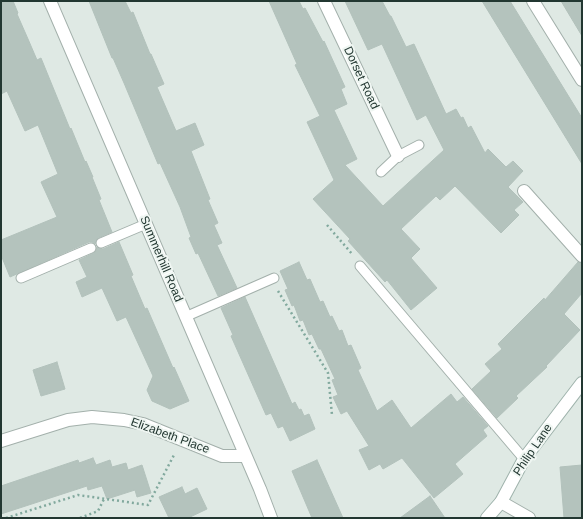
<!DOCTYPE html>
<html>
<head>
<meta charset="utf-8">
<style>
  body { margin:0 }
  #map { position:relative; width:583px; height:519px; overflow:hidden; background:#dfe9e4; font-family:Arial,sans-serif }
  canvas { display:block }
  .frame { position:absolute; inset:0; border:2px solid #223731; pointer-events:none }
</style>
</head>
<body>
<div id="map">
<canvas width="583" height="519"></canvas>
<div class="frame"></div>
</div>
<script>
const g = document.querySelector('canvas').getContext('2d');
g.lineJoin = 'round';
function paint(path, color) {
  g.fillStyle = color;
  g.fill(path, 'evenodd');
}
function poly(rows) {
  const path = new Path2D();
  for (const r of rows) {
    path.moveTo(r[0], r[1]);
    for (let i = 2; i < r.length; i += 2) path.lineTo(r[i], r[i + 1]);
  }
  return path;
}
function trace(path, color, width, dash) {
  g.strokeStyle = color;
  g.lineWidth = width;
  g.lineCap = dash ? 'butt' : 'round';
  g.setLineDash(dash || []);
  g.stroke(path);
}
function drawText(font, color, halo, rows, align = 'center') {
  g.font = font + ' Arial,sans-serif';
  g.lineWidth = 4;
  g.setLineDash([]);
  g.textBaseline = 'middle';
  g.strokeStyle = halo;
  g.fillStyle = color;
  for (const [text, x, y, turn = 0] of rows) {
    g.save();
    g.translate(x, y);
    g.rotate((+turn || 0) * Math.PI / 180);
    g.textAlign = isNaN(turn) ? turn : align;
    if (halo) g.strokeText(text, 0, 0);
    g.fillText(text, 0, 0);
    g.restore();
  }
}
const building = poly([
  [1,1,13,1,18,13,17,14,28,39,37,60,41,58,70,129,71,128,85,162,86,161,93,177,92,177,101,199,99,200,112,232,98,238,96,240,95,244,92,242,89,242,10,277,1,255,1,240,57,217,41,182,58,174,38,125,25,131,7,91,1,94,1,1],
  [89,1,125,1,131,13,133,12,150,54,151,54,164,84,157,87,176,131,195,123,204,145,191,151,210,199,208,200,218,223,214,225,222,243,217,245,237,288,218,296,198,253,196,254,189,238,191,237,180,207,160,163,158,164,124,83,113,58,112,58,89,1],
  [269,1,299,1,303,9,305,8,323,42,324,41,345,87,341,89,347,104,334,110,357,159,345,165,383,206,444,150,426,115,417,120,382,44,368,50,345,1,382,1,390,16,391,16,406,47,414,44,446,114,456,109,461,118,463,117,468,128,471,126,485,153,488,149,506,167,513,161,523,171,508,187,523,202,514,210,519,215,501,233,455,186,440,200,436,196,401,229,420,249,411,258,437,288,411,310,387,280,385,282,348,241,350,239,313,199,334,180,307,122,320,116,295,65,297,64,269,1],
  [482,1,510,1,582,118,582,164,482,1],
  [561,1,582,1,582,36,561,1],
  [119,242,133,275,131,276,145,309,147,308,173,368,174,367,189,401,170,409,152,401,147,390,153,376,126,317,117,321,102,288,82,297,76,282,87,277,79,260,94,253,96,251,97,247,103,249,119,242],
  [299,262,307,280,310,279,320,302,323,301,330,317,332,316,339,331,342,330,348,346,351,345,361,368,358,370,377,411,392,400,411,428,451,394,457,402,463,397,488,426,483,430,487,436,455,464,463,474,434,498,402,458,383,469,380,464,369,470,359,450,369,446,347,411,341,414,333,397,338,395,332,380,335,379,321,349,319,349,312,334,309,335,303,320,300,321,294,305,292,306,285,290,288,289,280,271,299,262],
  [578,262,582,263,582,293,564,314,580,330,546,366,547,367,516,396,518,398,497,418,472,389,491,371,485,364,502,349,498,344,544,298,545,300,578,262],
  [245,297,292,404,295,402,299,410,301,409,304,416,309,414,315,429,290,441,283,426,278,428,271,413,266,415,231,336,233,335,221,308,245,297],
  [57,362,65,389,41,396,33,370,57,362],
  [93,458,96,465,110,460,112,467,126,463,128,470,142,465,151,493,137,497,135,490,107,499,102,486,88,490,87,486,1,514,1,486,78,460,79,463,93,458],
  [317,460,343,518,312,518,292,471,317,460],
  [582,465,582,518,564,518,560,467,582,465],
  [182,487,185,494,197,488,207,509,188,518,169,518,159,497,182,487],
  [430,496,445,518,400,518,430,496]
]);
const path = poly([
  [327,225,353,255],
  [278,291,328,373,332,415],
  [6,518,78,495,148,505,175,453],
  [80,518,98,511,104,499]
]);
const lane = poly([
  [381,172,398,156,419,145],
  [101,243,146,224],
  [360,266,524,459],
  [21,278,91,248],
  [185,317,274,278]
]);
const street = poly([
  [50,1,260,489,271,518],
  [324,1,398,156],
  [533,1,582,80],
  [524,191,582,256],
  [1,441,68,420,92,417,124,420,143,424,222,456,245,456],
  [501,502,529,518]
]);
const secondary = poly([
  [487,518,501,502,524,459,582,383]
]);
const streetNames = [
  ["Dorset Road",361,78,65],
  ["Summerhill Road",161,259,67],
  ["Elizabeth Place",170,436,20],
  ["Philip Lane",533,450,-56]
];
paint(building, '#b4c3bd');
trace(building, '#b2c1bb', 1);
trace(lane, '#a3b0ab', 11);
trace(street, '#a3b0ab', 14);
trace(secondary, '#9fb3ac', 14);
trace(path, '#82a99e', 2.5, [2, 3]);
trace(lane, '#fff', 9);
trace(street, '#fff', 12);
trace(secondary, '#fff', 12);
drawText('12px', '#223731', '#eff6f2', streetNames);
</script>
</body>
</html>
